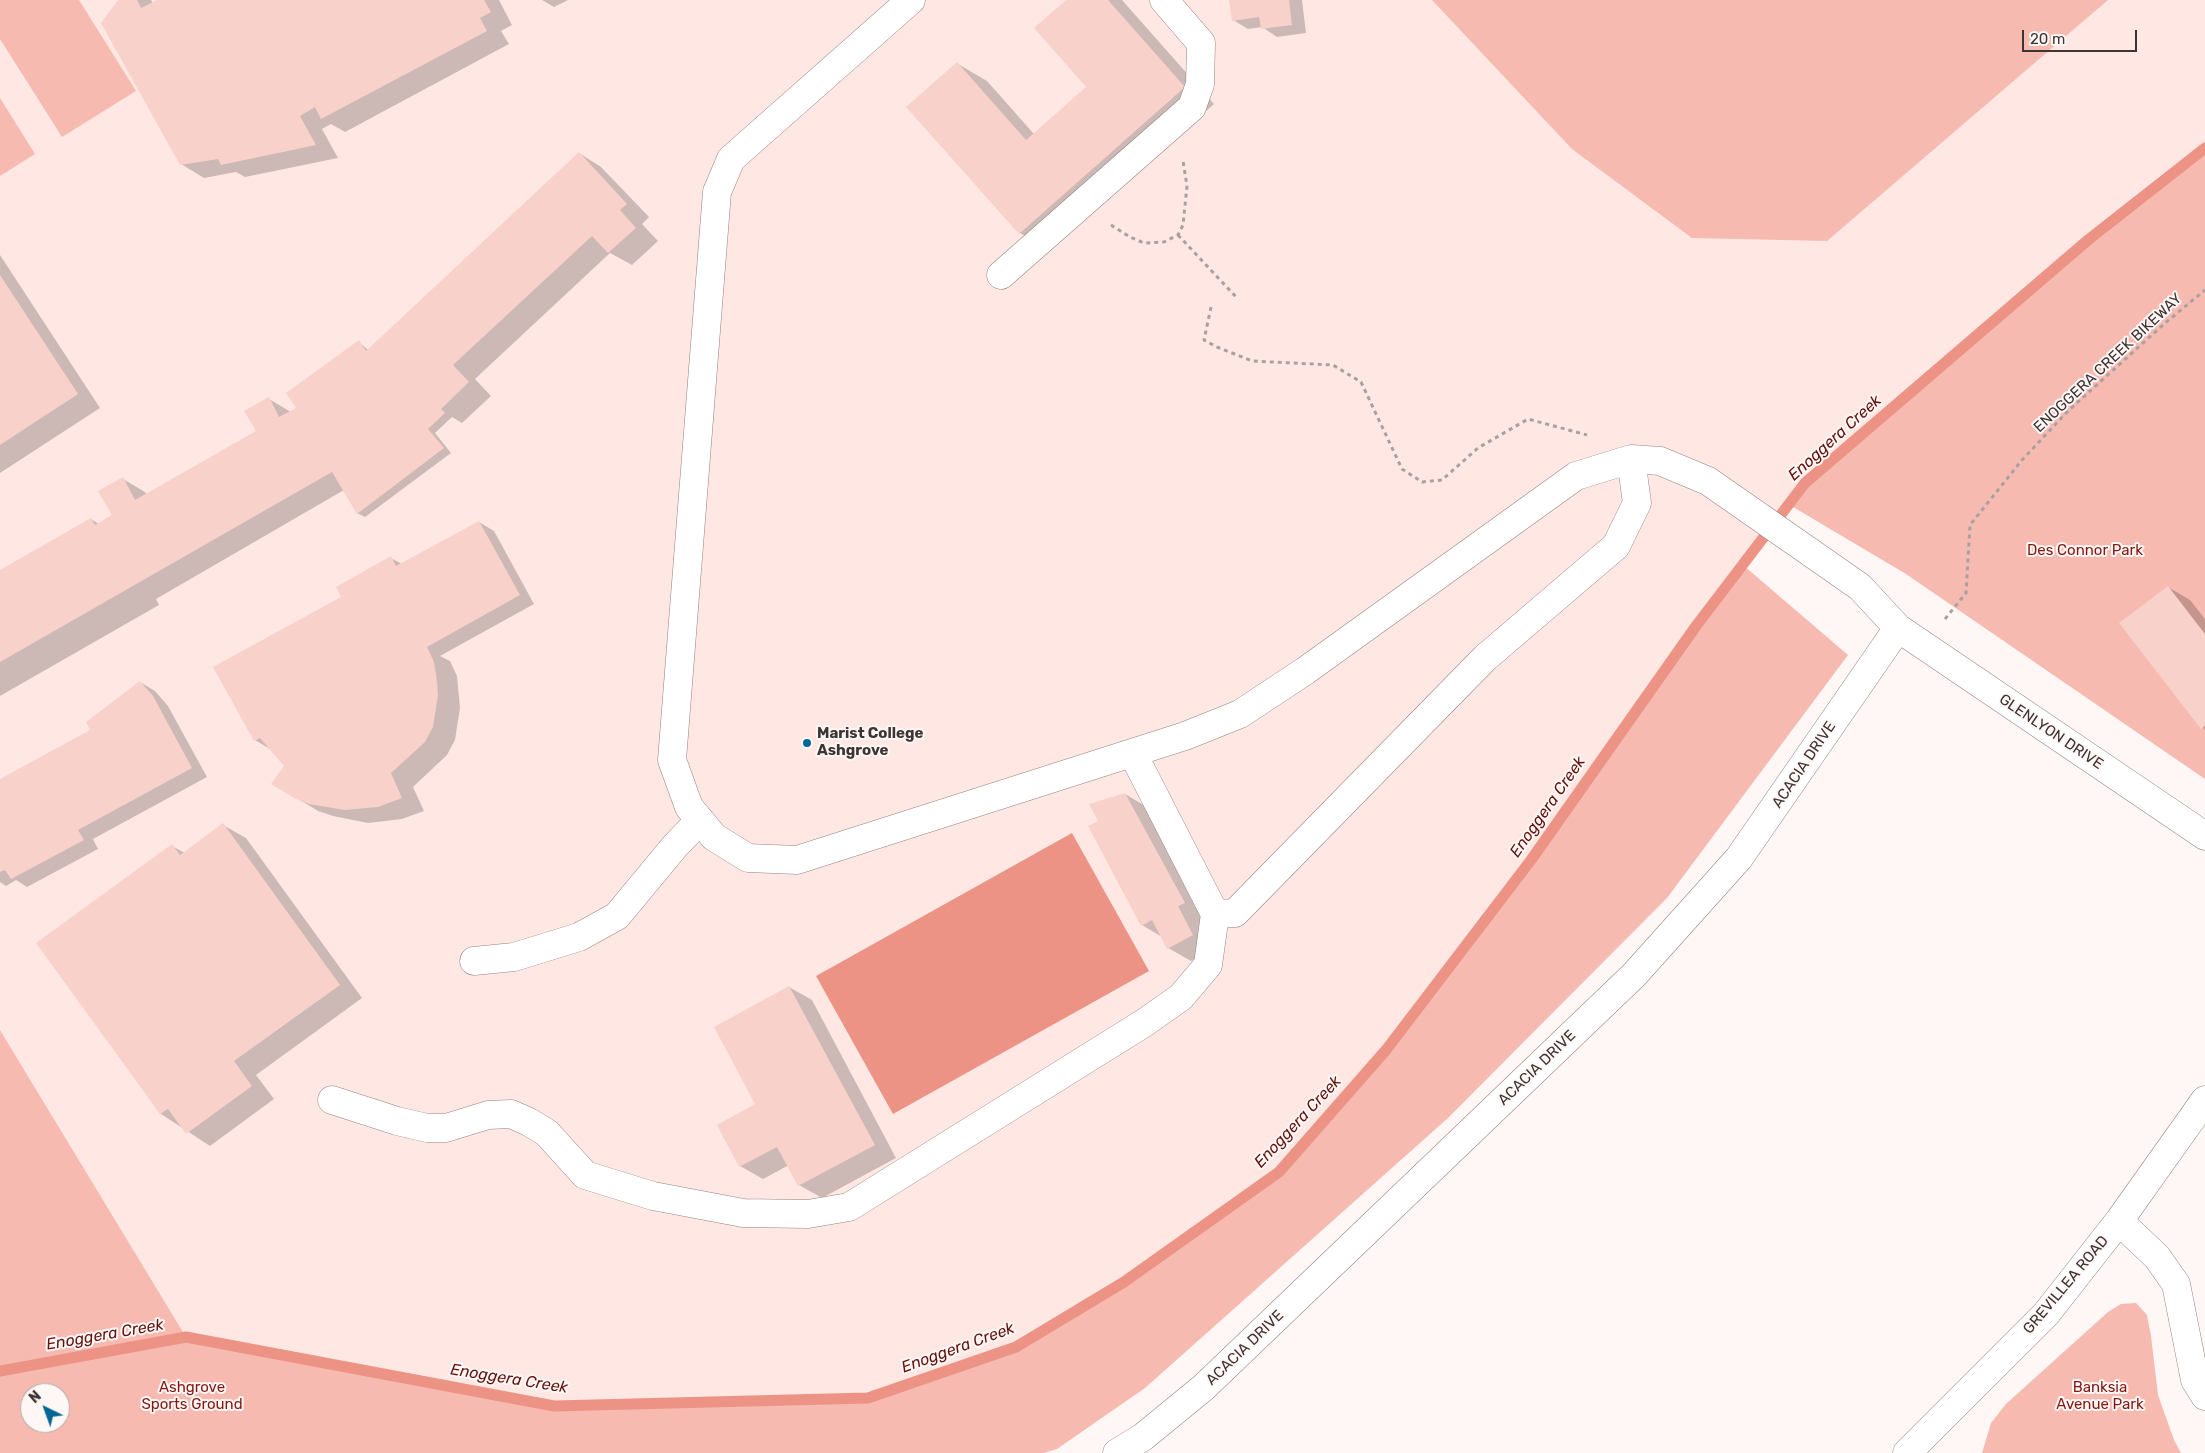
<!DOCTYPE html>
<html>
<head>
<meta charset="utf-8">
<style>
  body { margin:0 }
  #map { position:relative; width:2205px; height:1453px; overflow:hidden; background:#fff7f5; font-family:Rubik,sans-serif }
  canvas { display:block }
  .north { position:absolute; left:20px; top:1383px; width:50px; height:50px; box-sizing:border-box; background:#fff7f5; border:1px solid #b1a9a8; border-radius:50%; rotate:318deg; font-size:14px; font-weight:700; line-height:20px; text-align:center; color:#3d3534 }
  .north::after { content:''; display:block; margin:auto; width:18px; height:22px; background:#046695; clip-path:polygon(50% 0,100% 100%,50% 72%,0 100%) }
  .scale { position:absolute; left:2022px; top:30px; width:115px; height:22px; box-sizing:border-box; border:2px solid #3d3534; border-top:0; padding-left:6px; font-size:15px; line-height:18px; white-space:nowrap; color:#3d3534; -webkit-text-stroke:4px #fff7f5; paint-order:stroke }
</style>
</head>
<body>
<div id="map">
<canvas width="2205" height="1453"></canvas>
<div class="north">N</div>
<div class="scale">20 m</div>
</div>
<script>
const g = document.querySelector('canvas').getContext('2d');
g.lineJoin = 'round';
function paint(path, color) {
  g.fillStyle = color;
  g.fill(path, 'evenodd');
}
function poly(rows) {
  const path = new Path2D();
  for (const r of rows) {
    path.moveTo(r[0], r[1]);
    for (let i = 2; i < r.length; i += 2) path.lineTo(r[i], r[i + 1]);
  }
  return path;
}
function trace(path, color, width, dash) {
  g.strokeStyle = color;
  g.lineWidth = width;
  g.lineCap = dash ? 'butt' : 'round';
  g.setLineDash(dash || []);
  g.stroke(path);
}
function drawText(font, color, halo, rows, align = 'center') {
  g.font = font + ' Rubik,sans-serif';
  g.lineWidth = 4;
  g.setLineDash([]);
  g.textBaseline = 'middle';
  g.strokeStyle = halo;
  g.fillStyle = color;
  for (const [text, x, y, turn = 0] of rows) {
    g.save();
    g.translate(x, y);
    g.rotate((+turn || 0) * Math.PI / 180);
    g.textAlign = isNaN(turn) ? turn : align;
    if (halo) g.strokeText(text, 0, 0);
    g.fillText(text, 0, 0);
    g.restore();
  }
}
const built = poly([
  [0,0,2205,0,2205,148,2088,240,1805,483,1696,626,1531,860,1386,1050,1279,1172,1124,1282,1016,1347,868,1398,554,1406,186,1337,0,1030]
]);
const green = poly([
  [0,0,79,0,136,91,62,137,0,39],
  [1432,0,2108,0,1827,241,1692,238,1572,149],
  [0,98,35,154,0,176],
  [2205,148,2205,779,1906,574,1788,504,1805,483,2088,240],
  [1743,565,1848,655,1667,898,1448,1118,1145,1388,1057,1449,1044,1453,0,1453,0,1030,186,1337,554,1406,868,1398,1016,1347,1124,1282,1279,1172,1386,1050,1531,860,1696,626],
  [30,1393,60,1393,60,1423,30,1423],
  [2136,1303,2147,1315,2151,1336,2158,1395,2174,1440,2181,1453,1982,1453,1991,1423,2006,1404,2108,1312,2121,1304]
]);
const water = poly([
  [1072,833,1149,971,893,1114,816,976]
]);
const shadow = poly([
  [120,0,151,0,153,3,159,0,499,0,512,25,501,31,509,44,345,132,331,124,322,129,338,158,245,177,236,172,204,178,181,164],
  [542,0,568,0,554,7],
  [1068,0,1122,0,1214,104,1049,250,1020,233,958,64,987,81,1034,134,1088,87],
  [1230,0,1302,0,1306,33,1277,37,1262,27,1248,29,1233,20],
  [579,153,601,167,649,217,642,224,658,241,632,265,610,253,475,379,491,396,462,423,452,417,435,433,451,453,365,517,357,513,344,490,156,599,159,605,0,696,0,571,91,519,99,524,113,515,123,479,145,492,147,495,258,432,269,399,291,412,297,408,359,342,368,350],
  [0,255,100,408,0,473],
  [479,522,494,531,534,604,440,656,450,661,457,676,460,708,455,740,447,755,413,787,424,811,402,819,368,823,333,816,318,811,295,797,286,766,270,749,255,740,342,597,391,558,402,564],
  [2168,587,2190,600,2205,619,2205,730,2121,624],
  [140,682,155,691,168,706,207,777,93,839,98,849,27,887,16,880,6,886,0,882,0,781,92,731],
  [1125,794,1147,807,1207,916,1200,920,1215,948,1191,961,1168,948,1162,937,1142,925,1099,822],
  [223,825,246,838,362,998,256,1075,274,1099,210,1146,161,1114,37,943,172,846,185,853],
  [789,987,812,1000,896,1158,822,1198,799,1185,789,1165,763,1179,740,1166,718,1125,757,1104]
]);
const stream = poly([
  [0,1371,186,1337,554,1406,868,1398,1016,1347,1124,1282,1279,1172,1386,1050,1531,860,1696,626,1805,483,2088,240,2205,148]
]);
const building = poly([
  [118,0,137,0,141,8,157,0,484,0,491,12,480,18,487,31,321,119,315,107,300,116,316,145,221,165,218,159,180,165,101,23],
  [1066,0,1108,0,1185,87,1019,234,906,107,957,62,1026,140,1086,87,1034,28],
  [1229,0,1289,0,1292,25,1261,29,1259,17,1232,21],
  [579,152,627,204,620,210,636,228,608,253,592,236,453,365,469,382,441,409,445,413,428,429,444,448,357,514,332,472,0,662,0,570,91,518,95,525,112,515,98,491,123,477,135,500,256,431,244,411,269,397,279,417,296,408,286,393,359,340,366,351],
  [0,275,78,394,0,445],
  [479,521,520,595,427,647,434,662,437,681,438,695,433,727,425,742,391,773,402,798,378,807,345,810,309,804,294,798,271,784,284,766,260,738,254,741,213,667,341,597,336,587,391,556,396,566],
  [2168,586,2205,634,2205,726,2201,729,2119,623],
  [140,681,153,696,192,768,78,830,84,840,11,879,5,870,0,872,0,779,90,730,86,722],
  [1125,793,1185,903,1178,906,1193,935,1167,949,1152,920,1141,926,1088,826,1098,821,1089,804],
  [223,823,340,985,234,1061,252,1086,186,1134,168,1109,160,1114,36,943,172,844,180,855],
  [789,986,875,1145,798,1186,777,1147,739,1167,717,1125,755,1104,714,1027]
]);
const path = poly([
  [1111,225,1130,237,1144,243,1164,242,1178,235,1183,225,1187,186,1183,161],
  [1178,235,1237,298],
  [1211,307,1204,340,1217,347,1252,361,1333,365,1361,382,1402,469,1422,482,1442,480,1478,448,1528,419,1587,435],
  [1945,619,1966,593,1970,525,2022,460,2068,411,2164,324,2205,290]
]);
const minor = poly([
  [911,0,731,159,717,192,672,760,689,807,714,837,748,858,797,860,1185,736,1240,714,1305,671,1576,476,1631,459,1660,461,1708,481,1860,587,1898,628,2205,836],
  [1001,275,1192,107,1200,84,1201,43,1164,0],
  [1215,914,1235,913,1485,658,1616,546,1637,503,1631,459],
  [474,961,514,957,579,937,617,916,675,846,700,820],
  [332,1100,397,1121,427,1128,446,1128,488,1115,511,1114,529,1122,547,1133,585,1175,653,1196,743,1213,808,1214,849,1207,1144,1023,1181,997,1208,965,1215,914,1133,754],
  [2119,1221,2157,1257,2176,1284,2195,1380,2205,1396],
  [1117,1453,1143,1437,1204,1387,1634,975,1739,858,1898,628],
  [1907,1453,2046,1314,2119,1221,2205,1100]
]);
const markers = [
  [807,743,5,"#046695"]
];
const streetNames = [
  ["ENOGGERA CREEK BIKEWAY",2108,363,-43],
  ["GLENLYON DRIVE",2051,732,34],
  ["ACACIA DRIVE",1804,765,-56],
  ["ACACIA DRIVE",1537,1068,-44],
  ["GREVILLEA ROAD",2066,1285,-50],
  ["ACACIA DRIVE",1245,1348,-44]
];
const parkNames = [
  ["Des Connor Park",2085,551],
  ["Ashgrove",192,1388],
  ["Sports Ground",192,1405],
  ["Banksia",2100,1388],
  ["Avenue Park",2100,1405]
];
const poiNames = [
  ["Marist College",817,734],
  ["Ashgrove",817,751]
];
const waterNames = [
  ["Enoggera Creek",1835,438,-42],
  ["Enoggera Creek",1548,807,-55],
  ["Enoggera Creek",1298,1122,-47],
  ["Enoggera Creek",105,1335,-10],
  ["Enoggera Creek",958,1348,-20],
  ["Enoggera Creek",509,1379,9]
];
paint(built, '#ffe8e4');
paint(green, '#f6bab1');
paint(water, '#ed9385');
paint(shadow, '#0003');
trace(stream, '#ed9385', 11);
paint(building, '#f8d1ca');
trace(minor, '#958380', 29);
trace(path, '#a9a19f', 3, [4, 4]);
trace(minor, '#fff', 28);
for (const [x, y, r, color] of markers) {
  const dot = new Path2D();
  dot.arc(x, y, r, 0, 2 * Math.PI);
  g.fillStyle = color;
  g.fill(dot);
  trace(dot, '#fff7f5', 2);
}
drawText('15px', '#3d3534', '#fff7f5', streetNames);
drawText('15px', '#821811', '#fff7f5', parkNames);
drawText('bold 15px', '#3d3534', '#fff7f5', poiNames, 'left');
drawText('italic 16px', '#63130d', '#fff7f5', waterNames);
</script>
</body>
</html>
